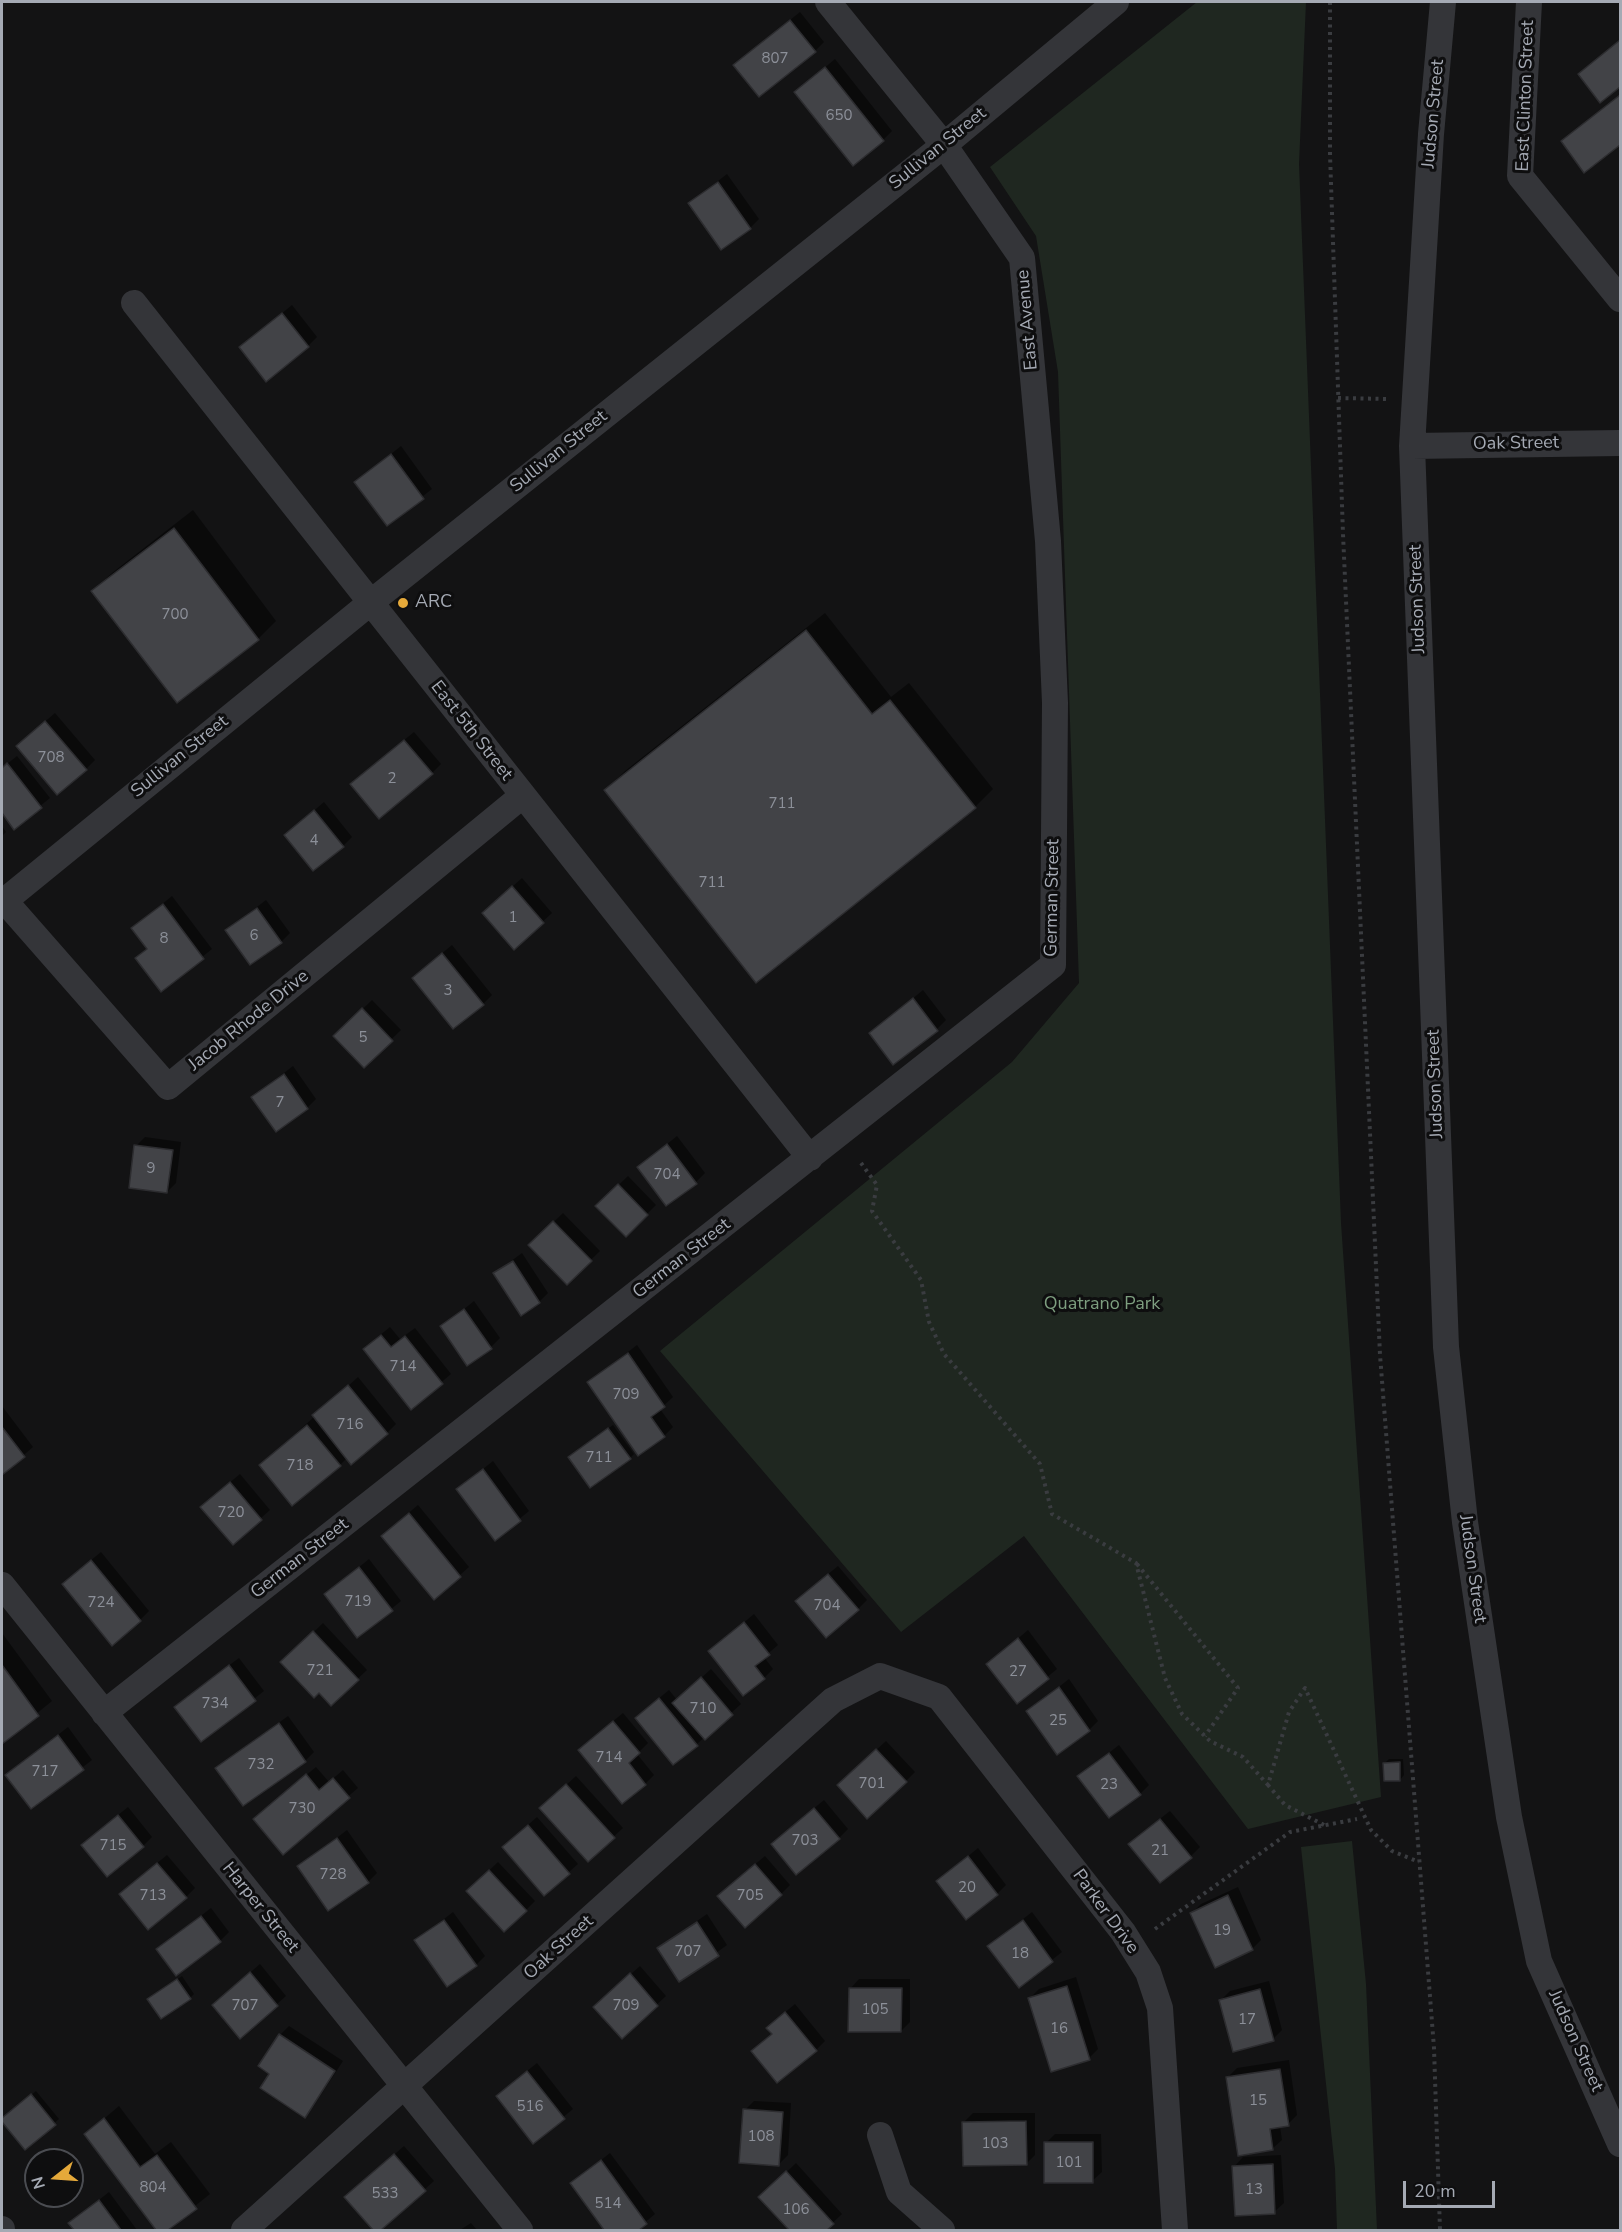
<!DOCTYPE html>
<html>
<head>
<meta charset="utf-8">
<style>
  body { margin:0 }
  #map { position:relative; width:1622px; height:2232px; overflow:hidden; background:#131314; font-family:"Nunito Sans",sans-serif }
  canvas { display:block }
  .frame { position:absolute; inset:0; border:3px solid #a5aab4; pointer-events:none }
  .north { position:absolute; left:24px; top:2148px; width:60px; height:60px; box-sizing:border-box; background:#0e0e0f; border:2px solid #4a4c51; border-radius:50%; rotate:253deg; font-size:16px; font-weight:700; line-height:24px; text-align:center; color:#a5aab4 }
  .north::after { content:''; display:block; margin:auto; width:21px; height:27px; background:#e5a93a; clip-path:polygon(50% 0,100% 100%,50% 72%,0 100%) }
  .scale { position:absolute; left:1403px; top:2181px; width:92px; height:27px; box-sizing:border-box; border:3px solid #a5aab4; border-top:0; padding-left:8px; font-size:18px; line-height:21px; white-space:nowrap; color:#a5aab4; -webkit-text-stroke:4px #0e0e0f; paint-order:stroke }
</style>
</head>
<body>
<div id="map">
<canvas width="1622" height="2232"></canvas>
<div class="frame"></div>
<div class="north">N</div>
<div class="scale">20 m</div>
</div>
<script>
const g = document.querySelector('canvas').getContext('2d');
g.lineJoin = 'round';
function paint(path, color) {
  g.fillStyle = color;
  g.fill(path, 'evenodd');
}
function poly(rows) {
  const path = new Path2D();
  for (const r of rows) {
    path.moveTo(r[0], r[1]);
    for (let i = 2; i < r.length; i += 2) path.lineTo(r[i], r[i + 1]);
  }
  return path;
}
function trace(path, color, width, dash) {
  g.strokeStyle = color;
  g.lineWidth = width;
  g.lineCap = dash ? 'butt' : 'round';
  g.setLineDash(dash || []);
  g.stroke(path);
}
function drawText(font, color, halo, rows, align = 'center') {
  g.font = font + ' "Nunito Sans",sans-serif';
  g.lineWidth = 6;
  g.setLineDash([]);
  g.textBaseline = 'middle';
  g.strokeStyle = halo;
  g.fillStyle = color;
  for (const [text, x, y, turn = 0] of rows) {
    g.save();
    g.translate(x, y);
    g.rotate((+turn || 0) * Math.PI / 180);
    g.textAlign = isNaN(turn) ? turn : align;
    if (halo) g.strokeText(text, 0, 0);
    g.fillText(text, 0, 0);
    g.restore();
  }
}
const green = poly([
  [1197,2,1306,2,1299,164,1341,1223,1381,1797,1248,1829,1024,1536,901,1632,660,1351,1012,1062,1079,983,1058,372,1036,236,990,167],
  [1352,1841,1366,1984,1377,2230,1337,2230,1335,2169,1301,1847]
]);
const shadow = poly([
  [800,12,824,42,815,51,744,57],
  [1620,40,1620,85,1601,101,1589,65],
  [835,59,892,131,883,140,796,92],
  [1620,95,1620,143,1585,171,1563,141],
  [727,174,759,219,750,228,690,203],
  [292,305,317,337,308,346,241,347],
  [401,446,432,489,387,524,356,482],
  [193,510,276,621,258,639,93,591,112,573],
  [825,613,891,697,909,683,993,789,975,807,606,790,625,771],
  [55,713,95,760,86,769,27,737],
  [414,732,441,764,432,773,361,775],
  [17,756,50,798,14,827,2,811,2,768],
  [324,802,352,837,343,846,286,835],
  [2,826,6,832,2,836],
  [522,878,552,913,514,948,493,904],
  [172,896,212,949,161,990,148,948,133,928],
  [266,900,290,933,281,942,227,930],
  [452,945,492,995,483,1004,423,969],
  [923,990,946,1020,937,1029,871,1033],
  [372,1000,401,1030,364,1066,335,1036],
  [293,1066,316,1099,307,1108,253,1097],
  [677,1136,705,1173,696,1182,639,1167],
  [145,1137,181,1142,176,1183,167,1192,136,1146],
  [628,1176,656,1205,626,1235,597,1206],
  [563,1213,600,1251,567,1283,530,1245],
  [522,1253,548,1293,539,1302,495,1273],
  [474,1301,500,1338,491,1347,442,1327],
  [390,1327,400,1339,415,1328,451,1374,411,1408,374,1340],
  [637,1345,673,1397,660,1409,673,1427,664,1436,588,1383],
  [358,1377,396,1424,387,1433,348,1457,340,1465,261,1465],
  [2,1406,33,1447,2,1474],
  [613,1425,634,1454,630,1458,574,1453],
  [493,1461,529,1511,495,1539,458,1489],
  [240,1474,270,1510,233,1543,211,1498],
  [418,1505,469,1567,434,1598,392,1527],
  [101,1552,149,1611,140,1620,73,1575],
  [369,1559,401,1601,358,1636,326,1594],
  [838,1566,867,1600,858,1609,806,1592],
  [754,1614,778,1645,764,1657,773,1669,764,1678,710,1651],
  [323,1623,367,1670,331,1704,283,1662],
  [1028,1630,1057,1669,1017,1702,988,1664],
  [2,1633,52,1701,2,1742],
  [239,1658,264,1691,202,1740,185,1698],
  [711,1669,741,1704,697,1744,646,1709,669,1690,677,1700],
  [1069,1679,1098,1721,1089,1730,1028,1711],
  [623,1713,648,1743,637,1754,654,1775,645,1784,589,1741],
  [288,1716,314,1752,305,1761,217,1768],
  [68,1727,92,1760,31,1807,7,1775],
  [886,1741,915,1772,906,1781,848,1776],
  [1119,1745,1149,1785,1140,1794,1079,1776],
  [1389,1759,1403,1759,1404,1775,1400,1780,1385,1763],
  [316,1767,329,1782,343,1770,358,1788,283,1852,264,1810],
  [576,1776,623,1828,588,1860,550,1800],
  [824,1800,848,1829,839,1838,782,1835],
  [128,1807,152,1837,143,1846,92,1836],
  [1170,1811,1200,1847,1191,1856,1139,1835],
  [537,1817,578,1864,544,1894,513,1838],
  [347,1830,377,1873,368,1882,299,1867],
  [978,1848,1006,1885,997,1894,938,1881],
  [167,1855,195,1888,186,1897,130,1885],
  [765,1856,790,1885,781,1894,728,1887],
  [498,1862,535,1901,526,1910,477,1882],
  [1238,1887,1261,1940,1252,1949,1192,1913,1201,1904],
  [211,1908,229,1932,220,1941,158,1949],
  [453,1912,485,1956,476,1965,416,1941],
  [1032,1912,1062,1952,1019,1986,989,1946],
  [707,1914,727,1945,679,1980,659,1948],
  [260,1964,286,1996,240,2037,223,1996],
  [640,1966,666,1996,622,2037,604,1998],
  [182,1976,194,1994,190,1998,149,1999],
  [1076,1977,1098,2049,1089,2058,1030,1998,1039,1989],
  [859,1979,910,1979,910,2022,901,2031,850,1989],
  [1269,1981,1282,2030,1273,2039,1221,2000,1230,1991],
  [795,2004,825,2041,816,2050,773,2033,777,2019],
  [289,2026,343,2061,313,2107,304,2116,280,2035],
  [1289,2060,1297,2115,1288,2124,1280,2126,1282,2140,1272,2149,1228,2077,1237,2068],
  [537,2063,573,2109,533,2142,507,2087],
  [36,2091,59,2119,25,2148,2,2120],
  [754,2101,791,2103,788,2155,779,2164,745,2110],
  [119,2106,155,2154,171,2142,210,2194,165,2230,157,2230,86,2134],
  [973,2113,1035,2113,1035,2155,1026,2164,964,2122],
  [1055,2134,1101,2134,1102,2172,1092,2181,1046,2143],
  [404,2146,434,2181,379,2230,375,2230,346,2197],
  [610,2153,655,2214,636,2230,606,2230,572,2183],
  [1281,2155,1284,2203,1274,2212,1234,2167,1243,2157],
  [796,2163,842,2214,825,2230,791,2230,761,2197],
  [109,2192,137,2230,75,2230,70,2223],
  [471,2223,477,2230,460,2230]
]);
const building = poly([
  [790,20,816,52,759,97,733,65,790,20],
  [1620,40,1620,87,1600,103,1578,74,1620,40],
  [825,67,884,141,853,166,794,92,825,67],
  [1620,95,1620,145,1584,173,1561,141,1620,95],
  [718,182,751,229,721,250,688,203,718,182],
  [282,313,309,347,266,382,239,347,282,313],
  [391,454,424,499,387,526,354,482,391,454],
  [174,528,259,640,177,703,91,591,174,528],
  [806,630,872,714,890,700,976,808,756,983,604,790,806,630],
  [45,721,87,770,57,795,16,746,45,721],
  [404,740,433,774,379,819,350,784,404,740],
  [7,763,42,808,14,830,2,813,2,768,7,763],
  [314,810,344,847,313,871,284,835,314,810],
  [512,886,544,923,514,950,482,913,512,886],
  [163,904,204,959,161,992,135,958,147,949,131,928,163,904],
  [257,908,282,943,250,965,225,930,257,908],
  [442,953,484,1005,453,1029,412,978,442,953],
  [913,998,938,1031,893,1065,869,1033,913,998],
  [362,1008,393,1041,364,1068,333,1036,362,1008],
  [284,1074,308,1109,276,1132,251,1097,284,1074],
  [667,1144,697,1184,666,1206,637,1167,667,1144],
  [134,1145,173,1150,167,1193,129,1188,134,1145],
  [618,1184,648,1215,626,1237,595,1206,618,1184],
  [553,1221,592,1261,567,1285,528,1245,553,1221],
  [513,1261,540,1303,521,1316,493,1273,513,1261],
  [464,1309,492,1349,467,1366,440,1326,464,1309],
  [381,1335,391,1347,405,1336,443,1384,411,1410,363,1349,381,1335],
  [628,1353,665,1407,651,1417,665,1437,638,1456,587,1382,628,1353],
  [348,1385,388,1434,351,1465,312,1415,348,1385],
  [307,1425,341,1466,292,1506,259,1465,307,1425],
  [2,1427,25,1457,2,1475,2,1427],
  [608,1428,631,1459,590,1488,568,1457,608,1428],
  [483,1469,521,1521,495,1541,456,1489,483,1469],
  [230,1482,262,1520,233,1545,200,1507,230,1482],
  [409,1513,461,1577,434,1600,381,1536,409,1513],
  [91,1560,141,1621,112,1646,62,1584,91,1560],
  [359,1567,393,1611,357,1638,324,1594,359,1567],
  [828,1574,859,1610,826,1638,795,1601,828,1574],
  [744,1622,770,1655,755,1666,765,1679,743,1696,708,1651,744,1622],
  [313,1631,359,1680,331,1706,319,1693,314,1698,280,1662,313,1631],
  [1018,1638,1049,1679,1017,1704,986,1664,1018,1638],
  [2,1665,39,1716,2,1744,2,1665],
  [229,1665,256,1701,201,1742,174,1707,229,1665],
  [701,1677,733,1715,705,1740,672,1703,701,1677],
  [1059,1687,1090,1731,1057,1755,1026,1711,1059,1687],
  [659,1698,698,1746,673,1765,635,1718,659,1698],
  [613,1721,640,1753,629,1763,646,1785,622,1804,578,1750,613,1721],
  [279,1723,306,1762,243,1806,215,1768,279,1723],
  [58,1735,84,1770,31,1809,5,1775,58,1735],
  [876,1749,907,1782,867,1819,837,1785,876,1749],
  [1109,1753,1141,1795,1109,1818,1077,1776,1109,1753],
  [1400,1762,1400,1781,1384,1781,1383,1763,1400,1762],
  [306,1774,319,1790,333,1778,350,1798,283,1855,253,1819,306,1774],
  [566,1784,615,1838,588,1862,539,1808,566,1784],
  [814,1808,840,1839,796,1875,771,1844,814,1808],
  [118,1815,144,1847,107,1877,81,1845,118,1815],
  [1160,1819,1192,1858,1160,1883,1128,1844,1160,1819],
  [528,1825,570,1874,544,1896,502,1847,528,1825],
  [337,1838,369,1883,328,1911,297,1866,337,1838],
  [968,1856,998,1895,966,1920,936,1881,968,1856],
  [157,1863,187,1898,148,1930,119,1894,157,1863],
  [755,1864,782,1895,745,1928,717,1896,755,1864],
  [489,1870,527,1911,504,1932,466,1891,489,1870],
  [1228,1895,1253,1950,1215,1968,1190,1913,1228,1895],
  [201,1916,221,1942,176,1976,156,1949,201,1916],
  [444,1920,477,1966,447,1987,414,1940,444,1920],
  [1023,1920,1053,1962,1019,1988,987,1946,1023,1920],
  [697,1922,719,1956,679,1982,657,1948,697,1922],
  [250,1972,278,2006,240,2039,212,2005,250,1972],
  [630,1973,658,2006,622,2039,593,2007,630,1973],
  [177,1979,191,1999,161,2019,147,1999,177,1979],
  [1067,1986,1090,2060,1051,2072,1028,1998,1067,1986],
  [849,1988,902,1988,901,2032,848,2032,849,1988],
  [1260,1989,1274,2041,1233,2052,1219,2000,1260,1989],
  [785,2012,817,2051,777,2083,751,2051,772,2034,766,2028,785,2012],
  [279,2034,335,2071,305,2118,260,2088,269,2074,258,2066,279,2034],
  [1280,2069,1289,2126,1270,2129,1273,2150,1238,2156,1226,2077,1280,2069],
  [527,2071,565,2119,533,2144,496,2096,527,2071],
  [31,2094,56,2125,25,2150,2,2122,2,2118,31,2094],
  [743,2109,783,2112,779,2166,739,2163,743,2109],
  [104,2118,140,2167,157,2155,197,2209,168,2230,156,2230,84,2134,104,2118],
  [1026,2121,1027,2165,963,2166,962,2122,1026,2121],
  [1044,2142,1093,2142,1093,2183,1044,2183,1044,2142],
  [394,2154,426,2191,381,2230,373,2230,344,2197,394,2154],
  [601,2160,647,2224,639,2230,604,2230,570,2183,601,2160],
  [1273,2164,1275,2214,1235,2216,1232,2166,1273,2164],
  [786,2171,834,2224,827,2230,789,2230,758,2197,786,2171],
  [99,2200,121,2230,74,2230,68,2223,99,2200]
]);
const path = poly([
  [1330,2,1330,154,1343,534,1380,1355,1434,2048,1440,2230],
  [1338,398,1387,399],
  [861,1163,877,1185,872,1211,921,1280,929,1322,944,1354,1040,1464,1052,1514,1136,1563,1165,1678,1182,1714,1210,1741,1243,1757,1268,1785],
  [1137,1564,1238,1688,1205,1736],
  [1324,1825,1285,1805,1268,1785,1289,1712,1305,1688,1371,1830,1392,1851,1419,1862],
  [1155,1929,1290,1832,1357,1819]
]);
const street = poly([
  [1443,2,1431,134,1412,446,1446,1347,1465,1522,1509,1817,1539,1961,1620,2144],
  [1529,2,1520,176,1620,299],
  [134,303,810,1158],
  [1412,446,1620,443],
  [4,900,168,1087,522,796],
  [2,903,370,603,944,145,1116,2],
  [2,1585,520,2230],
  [104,1713,1053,965,1055,703,1048,541,1022,258,944,145,828,2],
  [880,2135,899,2192,942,2230],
  [2,2229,2,2230],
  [244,2230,833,1700,880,1676,939,1697,1123,1932,1148,1972,1160,2008,1175,2230]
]);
const markers = [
  [403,603,6,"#e5a93a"]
];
const numberNames = [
  ["807",775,59],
  ["650",839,116],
  ["700",175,615],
  ["708",51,758],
  ["2",392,779],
  ["711",782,804],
  ["4",314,841],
  ["711",712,883],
  ["1",513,918],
  ["6",254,936],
  ["8",164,939],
  ["3",448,991],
  ["5",363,1038],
  ["7",280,1103],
  ["9",151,1169],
  ["704",667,1175],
  ["714",403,1367],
  ["709",626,1395],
  ["716",350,1425],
  ["711",599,1458],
  ["718",300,1466],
  ["720",231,1513],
  ["719",358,1602],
  ["724",101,1603],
  ["704",827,1606],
  ["721",320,1671],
  ["27",1018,1672],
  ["734",215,1704],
  ["710",703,1709],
  ["25",1058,1721],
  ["714",609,1758],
  ["732",261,1765],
  ["717",45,1772],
  ["701",872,1784],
  ["23",1109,1785],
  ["730",302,1809],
  ["703",805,1841],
  ["715",113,1846],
  ["21",1160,1851],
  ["728",333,1875],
  ["20",967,1888],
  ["713",153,1896],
  ["705",750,1896],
  ["19",1222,1931],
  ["707",688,1952],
  ["18",1020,1954],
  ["707",245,2006],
  ["709",626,2006],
  ["105",875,2010],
  ["17",1247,2020],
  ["16",1059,2029],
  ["15",1258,2101],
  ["516",530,2107],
  ["108",761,2137],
  ["103",995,2144],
  ["101",1069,2163],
  ["804",153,2188],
  ["13",1254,2190],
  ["533",385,2194],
  ["514",608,2204],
  ["106",796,2210]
];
const streetNames = [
  ["East Clinton Street",1526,96,-88],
  ["Judson Street",1434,114,-85],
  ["Sullivan Street",938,149,-39],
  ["East Avenue",1028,320,-95],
  ["Oak Street",1516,444,-1],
  ["Sullivan Street",559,452,-39],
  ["Judson Street",1418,599,-92],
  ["East 5th Street",471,731,52],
  ["Sullivan Street",180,757,-39],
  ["German Street",1053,898,-89],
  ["Jacob Rhode Drive",249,1021,-39],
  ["Judson Street",1436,1084,-92],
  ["German Street",682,1259,-38],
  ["German Street",300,1559,-38],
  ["Judson Street",1472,1569,82],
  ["Harper Street",260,1908,51],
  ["Parker Drive",1105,1912,54],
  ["Oak Street",559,1948,-42],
  ["Judson Street",1575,2041,66]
];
const poiNames = [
  ["ARC",415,603]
];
const parkNames = [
  ["Quatrano Park",1102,1305]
];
paint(green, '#1f2720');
paint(shadow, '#0007');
paint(building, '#424347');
trace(building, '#2d2d30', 1.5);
trace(path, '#3a3c40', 4, [3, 4.5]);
trace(street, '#343539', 26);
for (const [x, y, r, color] of markers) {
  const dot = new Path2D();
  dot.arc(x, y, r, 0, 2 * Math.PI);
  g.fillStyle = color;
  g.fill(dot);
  trace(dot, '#0e0e0f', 2);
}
drawText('15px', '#8c9099', null, numberNames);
drawText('18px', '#a5aab4', '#0e0e0f', streetNames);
drawText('18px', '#a5aab4', '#0e0e0f', poiNames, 'left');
drawText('18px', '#7d9e7f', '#0e0e0f', parkNames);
</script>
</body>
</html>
